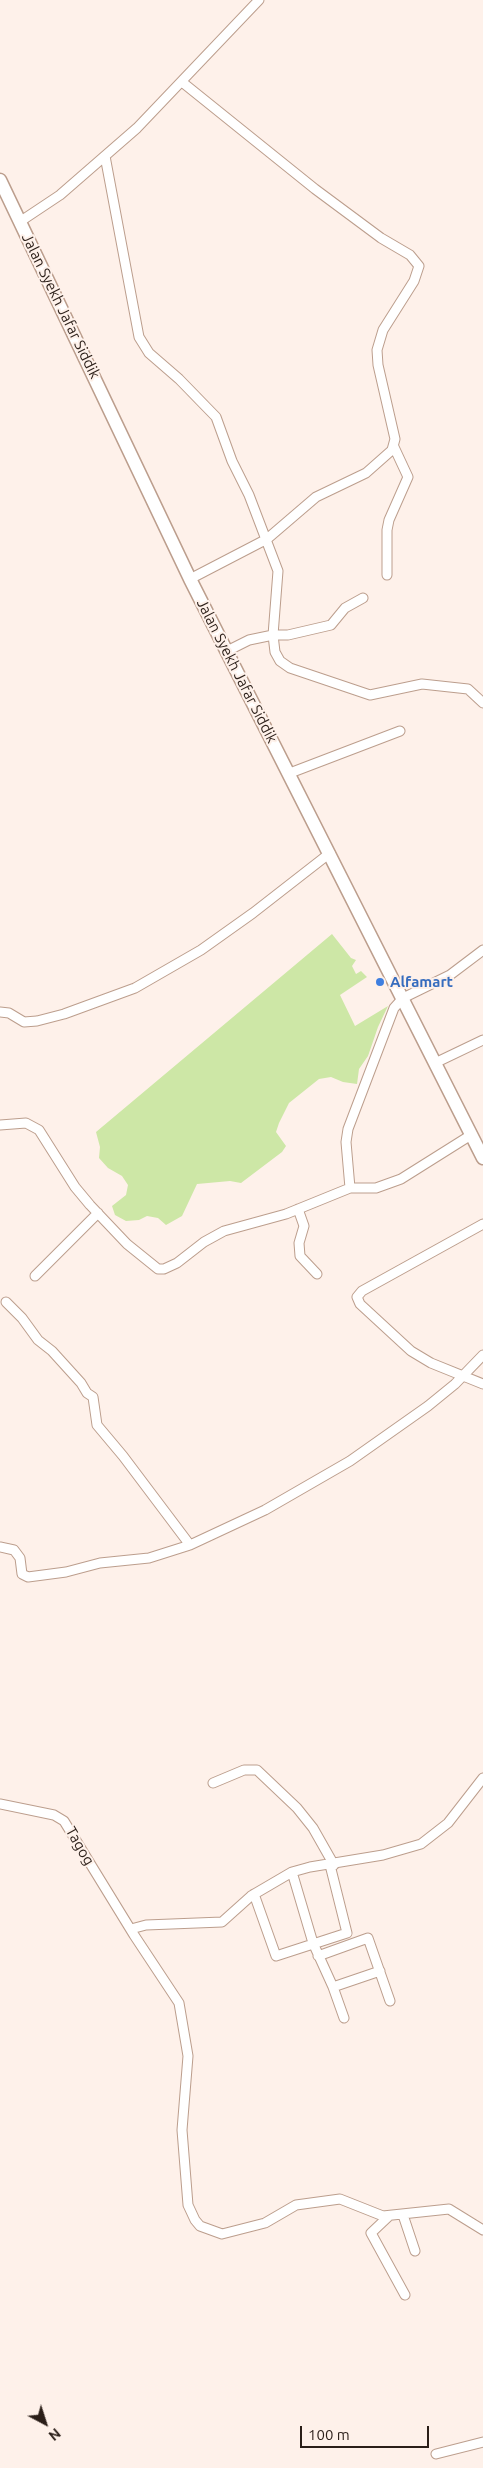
<!DOCTYPE html>
<html>
<head>
<meta charset="utf-8">
<style>
  body { margin:0 }
  #map { position:relative; width:483px; height:2468px; overflow:hidden; background:#fef1ea; font-family:Ubuntu,sans-serif }
  canvas { display:block }
  .north { position:absolute; left:20px; top:2398px; width:50px; height:50px; -webkit-text-stroke:4px #fef1ea; paint-order:stroke; rotate:140deg; font-size:14px; font-weight:700; line-height:20px; text-align:center; color:#2a1e18 }
  .north::after { content:''; display:block; margin:auto; width:18px; height:22px; background:#2a1e18; clip-path:polygon(50% 0,100% 100%,50% 72%,0 100%) }
  .scale { position:absolute; left:300px; top:2426px; width:129px; height:22px; box-sizing:border-box; border:2px solid #2a1e18; border-top:0; padding-left:6px; font-size:15px; line-height:18px; white-space:nowrap; color:#2a1e18; -webkit-text-stroke:4px #fef1ea; paint-order:stroke }
</style>
</head>
<body>
<div id="map">
<canvas width="483" height="2468"></canvas>
<div class="north">N</div>
<div class="scale">100 m</div>
</div>
<script>
const g = document.querySelector('canvas').getContext('2d');
g.lineJoin = 'round';
function paint(path, color) {
  g.fillStyle = color;
  g.fill(path, 'evenodd');
}
function poly(rows) {
  const path = new Path2D();
  for (const r of rows) {
    path.moveTo(r[0], r[1]);
    for (let i = 2; i < r.length; i += 2) path.lineTo(r[i], r[i + 1]);
  }
  return path;
}
function trace(path, color, width, dash) {
  g.strokeStyle = color;
  g.lineWidth = width;
  g.lineCap = dash ? 'butt' : 'round';
  g.setLineDash(dash || []);
  g.stroke(path);
}
function drawText(font, color, halo, rows, align = 'center') {
  g.font = font + ' Ubuntu,sans-serif';
  g.lineWidth = 4;
  g.setLineDash([]);
  g.textBaseline = 'middle';
  g.strokeStyle = halo;
  g.fillStyle = color;
  for (const [text, x, y, turn = 0] of rows) {
    g.save();
    g.translate(x, y);
    g.rotate((+turn || 0) * Math.PI / 180);
    g.textAlign = isNaN(turn) ? turn : align;
    if (halo) g.strokeText(text, 0, 0);
    g.fillText(text, 0, 0);
    g.restore();
  }
}
const green = poly([
  [332,934,351,958,356,960,352,966,356,974,361,971,367,977,340,995,355,1026,388,1006,378,1027,368,1056,359,1069,357,1084,343,1082,331,1077,319,1079,289,1103,279,1123,276,1132,286,1146,282,1152,241,1183,230,1181,197,1184,182,1216,166,1225,158,1218,147,1216,139,1220,126,1221,115,1215,112,1206,126,1195,128,1185,122,1176,108,1168,99,1158,100,1147,96,1132]
]);
const street = poly([
  [182,82,315,189,381,238,410,255,419,266,414,281,383,330,377,350,378,365,395,439,392,450,366,473,316,497,267,539,190,579],
  [105,156,139,337,149,353,179,379,216,417,232,461,249,495,278,571,273,635,249,640,227,651],
  [21,221,60,195,137,128,259,0],
  [387,575,387,530,389,520,408,477,394,447],
  [363,598,345,608,331,625,288,635,273,635,275,652,280,661,290,668,370,695,422,684,468,689,483,703],
  [290,773,400,731],
  [0,1012,9,1013,24,1022,37,1021,64,1014,135,988,201,950,253,913,330,853],
  [435,1063,483,1040],
  [0,1125,26,1123,39,1130,75,1187,90,1205,127,1244,158,1269,164,1269,177,1263,204,1242,224,1231,286,1214,350,1188,376,1188,401,1179,471,1135],
  [350,1188,346,1142,348,1129,394,1008,403,998,450,975,483,950],
  [298,1209,304,1226,299,1243,300,1256,317,1274],
  [483,1224,362,1291,357,1297,360,1304,411,1351,431,1363,483,1384],
  [35,1276,98,1213],
  [6,1302,22,1318,38,1340,52,1351,81,1383,87,1393,93,1397,97,1425,123,1456,190,1545],
  [0,1547,14,1550,20,1558,22,1574,28,1577,66,1572,100,1563,149,1558,190,1545,265,1510,350,1461,428,1406,455,1384,483,1355],
  [213,1783,244,1770,257,1770,297,1808,313,1828,334,1865],
  [0,1804,54,1815,64,1821,134,1935,179,2003,188,2056,182,2130,188,2205,195,2220,200,2226,222,2234,265,2223,296,2205,340,2199,383,2216,449,2209,483,2230],
  [292,1872,313,1943,333,1987,344,2018],
  [254,1894,276,1956,347,1933,330,1865],
  [131,1929,146,1925,222,1922,251,1896,292,1872,310,1867,383,1855,421,1844,448,1823,483,1778],
  [318,1956,368,1938,390,2001],
  [333,1987,380,1971],
  [403,2215,415,2251],
  [389,2216,371,2233,405,2295],
  [436,2454,483,2442]
]);
const secondary = poly([
  [0,180,190,579,483,1158]
]);
const markers = [
  [380,982,5,"#3f7fe0"]
];
const streetNames = [
  ["Jalan Syekh Jafar Siddik",61,306,64],
  ["Jalan Syekh Jafar Siddik",237,671,63],
  ["Tagog",80,1846,60]
];
const shopNames = [
  ["Alfamart",390,982]
];
paint(green, '#cde7a6');
trace(street, '#bc9e8d', 11);
trace(secondary, '#bc9e8d', 15);
trace(street, '#fff', 9);
trace(secondary, '#fff', 12);
for (const [x, y, r, color] of markers) {
  const dot = new Path2D();
  dot.arc(x, y, r, 0, 2 * Math.PI);
  g.fillStyle = color;
  g.fill(dot);
  trace(dot, '#fef1ea', 2);
}
drawText('15px', '#2a1e18', '#fef1ea', streetNames);
drawText('bold 15px', '#366cbe', '#fef1ea', shopNames, 'left');
</script>
</body>
</html>
